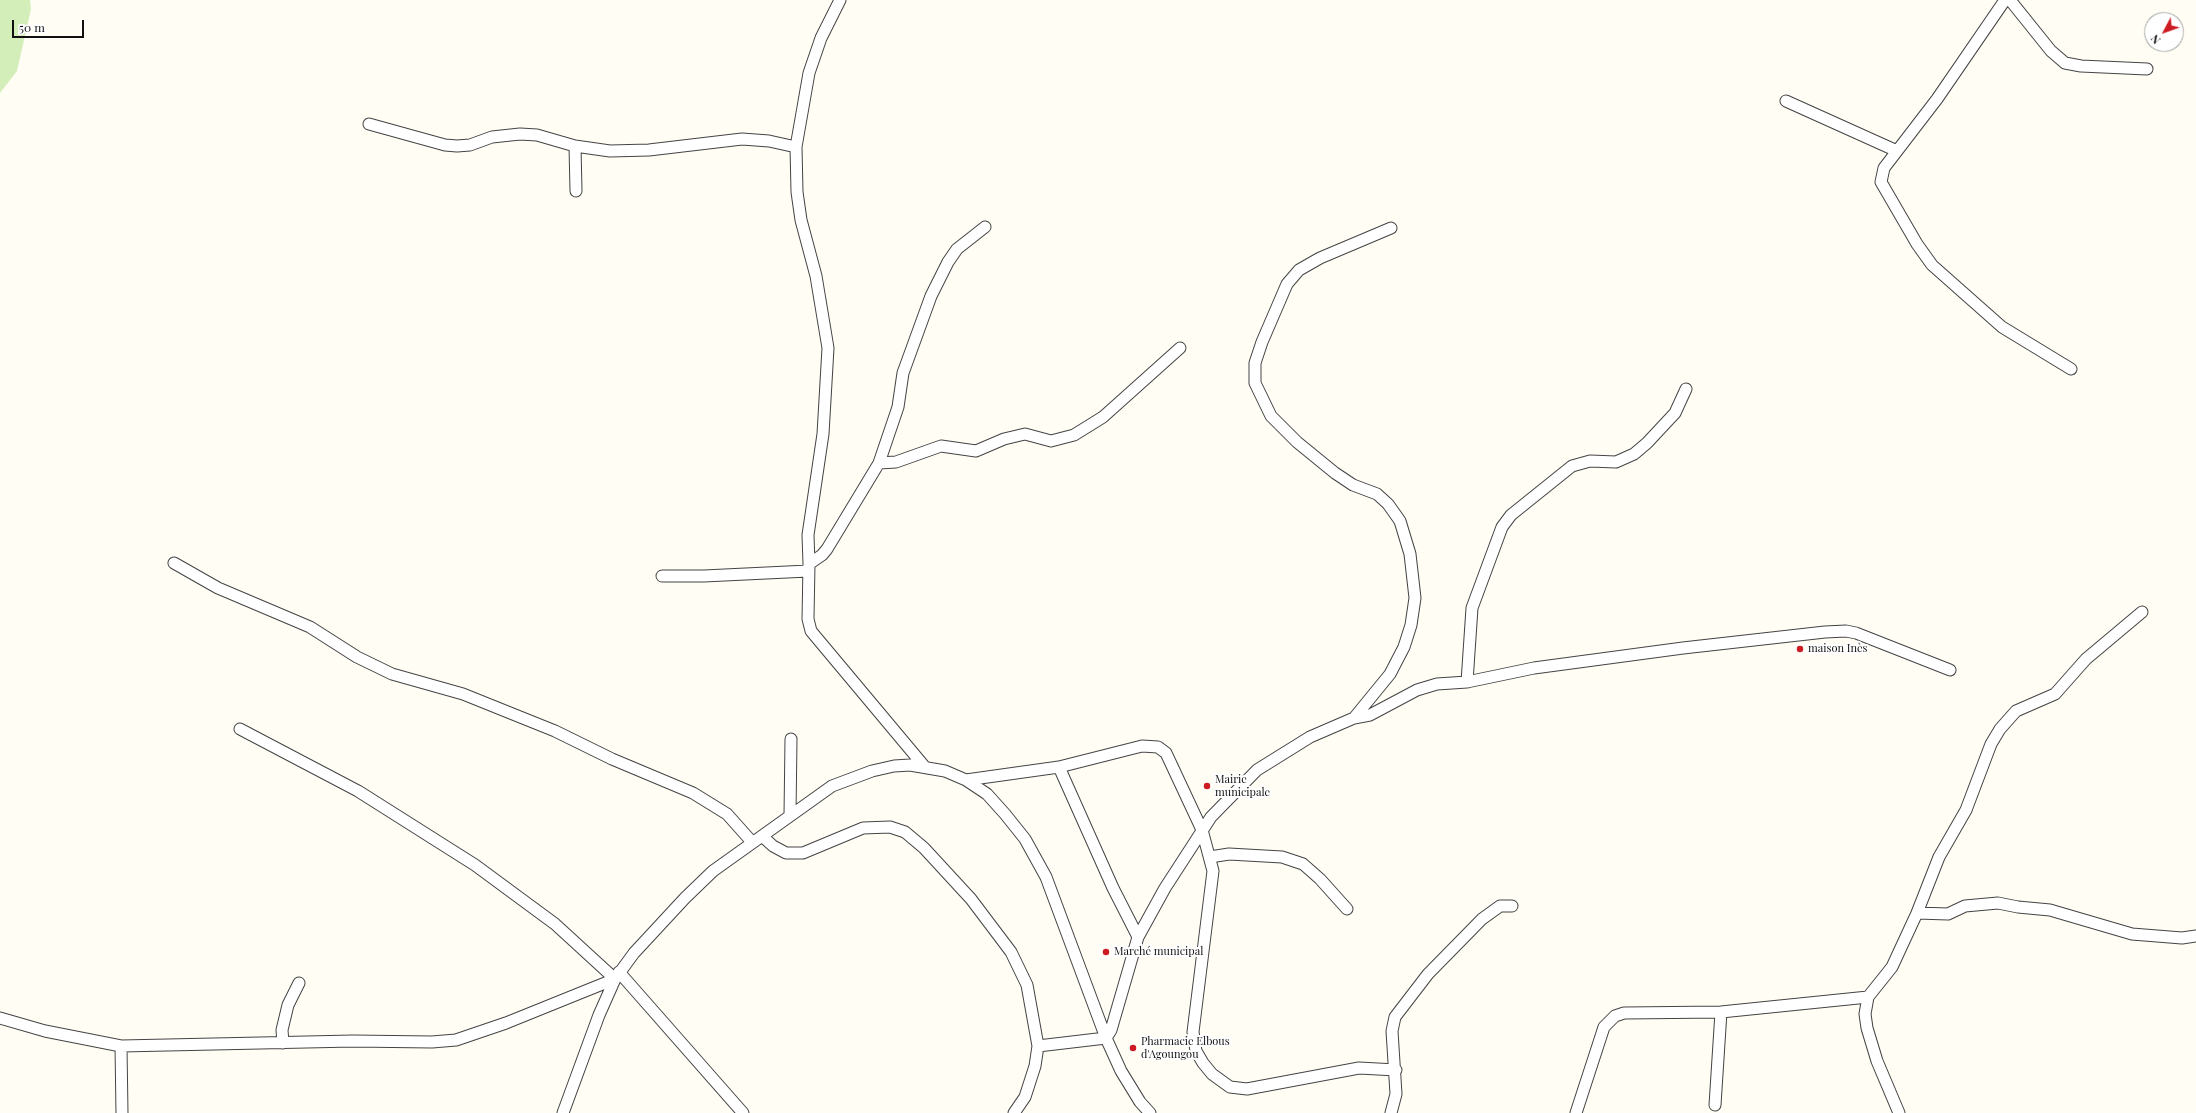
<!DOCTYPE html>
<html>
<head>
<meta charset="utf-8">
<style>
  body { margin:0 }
  #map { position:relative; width:2196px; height:1113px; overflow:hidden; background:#fffdf4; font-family:"Playfair Display",serif }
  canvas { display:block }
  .north { position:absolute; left:2144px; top:12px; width:40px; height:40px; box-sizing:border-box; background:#fff; border:1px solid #a0a0a0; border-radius:50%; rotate:229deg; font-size:11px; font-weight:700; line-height:16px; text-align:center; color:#111 }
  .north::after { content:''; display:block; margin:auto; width:14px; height:18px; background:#cd1c21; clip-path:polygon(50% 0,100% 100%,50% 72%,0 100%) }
  .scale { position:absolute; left:12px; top:20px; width:72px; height:18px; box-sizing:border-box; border:2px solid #111; border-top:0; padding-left:5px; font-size:12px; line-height:14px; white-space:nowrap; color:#111; -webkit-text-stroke:3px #fff; paint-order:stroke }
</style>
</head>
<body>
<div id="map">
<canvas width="2196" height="1113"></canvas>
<div class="north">N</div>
<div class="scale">50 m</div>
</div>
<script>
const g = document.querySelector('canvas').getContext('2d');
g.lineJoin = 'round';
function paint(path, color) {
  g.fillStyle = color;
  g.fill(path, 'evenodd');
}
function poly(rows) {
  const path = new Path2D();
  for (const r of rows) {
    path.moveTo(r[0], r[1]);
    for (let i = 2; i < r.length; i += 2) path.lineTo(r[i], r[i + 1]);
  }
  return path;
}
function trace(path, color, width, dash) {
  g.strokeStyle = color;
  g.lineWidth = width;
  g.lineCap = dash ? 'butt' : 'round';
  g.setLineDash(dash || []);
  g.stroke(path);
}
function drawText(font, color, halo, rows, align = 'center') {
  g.font = font + ' "Playfair Display",serif';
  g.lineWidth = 4;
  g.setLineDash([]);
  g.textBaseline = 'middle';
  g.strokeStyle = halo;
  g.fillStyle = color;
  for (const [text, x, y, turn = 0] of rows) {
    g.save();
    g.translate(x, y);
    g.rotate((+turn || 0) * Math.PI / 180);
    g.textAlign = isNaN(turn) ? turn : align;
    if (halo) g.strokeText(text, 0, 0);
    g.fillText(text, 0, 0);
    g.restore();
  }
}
const green = poly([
  [0,0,30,0,31,9,17,71,0,93]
]);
const minor = poly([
  [2005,0,1937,99,1884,168,1881,182,1917,244,1932,265,2002,327,2071,369],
  [2010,0,2051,51,2065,63,2081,66,2147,69],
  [1786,101,1897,151],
  [369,124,445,145,457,146,470,145,492,137,520,134,537,135,575,146],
  [576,191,575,146,610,151,649,150,742,139,769,141,796,147],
  [879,463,896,462,941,446,976,451,1004,439,1025,434,1051,441,1074,435,1103,417,1180,348],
  [174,563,218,588,310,627,357,657,392,674,463,694,555,731,612,759,693,793,727,814,752,842],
  [809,564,808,535,823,434,828,348,816,276,801,220,797,192,796,147,809,73,821,38,840,0],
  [662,576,704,576,808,571],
  [1467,682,1472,608,1502,527,1511,515,1572,466,1590,461,1616,462,1634,454,1647,443,1675,413,1686,389],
  [1354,718,1390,674,1404,647,1411,625,1415,598,1410,554,1400,521,1388,504,1377,494,1353,485,1335,473,1297,442,1271,416,1255,383,1255,363,1262,342,1287,284,1299,270,1320,258,1391,228],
  [924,766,811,631,808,619,809,564,822,555,827,549,879,463,898,407,903,373,931,296,948,262,957,249,985,227],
  [1059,767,1113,888,1138,937],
  [966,780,1059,767,1142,746,1158,747,1166,753,1202,830,1213,871,1193,1032,1196,1051,1203,1063,1212,1074,1230,1087,1247,1089,1359,1068,1396,1070],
  [790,815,791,739],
  [762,836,773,846,786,853,803,853,863,828,890,827,905,832,924,848,971,899,1011,952,1027,985,1038,1046],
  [1210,857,1229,854,1282,857,1303,864,1320,879,1347,909],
  [1917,913,1939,857,1966,810,1991,744,2000,729,2016,711,2055,694,2086,659,2142,612],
  [619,972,743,1113],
  [0,1018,45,1031,121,1046],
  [283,1043,282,1030,288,1005,299,983],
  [1715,1105,1721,1012],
  [122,1113,121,1046,353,1041,432,1042,456,1040,506,1023,615,979,555,924,475,865,358,791,240,729],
  [563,1113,599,1015,615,979,634,953,685,898,713,871,832,786,872,771,894,766,910,765,945,771,966,780,987,794,1005,814,1025,839,1046,877,1106,1038,1121,1071,1140,1102,1150,1113],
  [1014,1113,1025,1097,1035,1066,1038,1046,1106,1038,1111,1030,1138,937,1165,888,1211,817,1257,770,1310,737,1354,718,1370,715,1417,690,1437,684,1467,682,1534,668,1683,648,1825,632,1846,631,1856,633,1950,670],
  [1391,1113,1396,1094,1392,1031,1395,1017,1428,974,1482,919,1500,906,1512,906],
  [1576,1113,1604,1027,1615,1016,1624,1013,1721,1012,1868,997],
  [1899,1113,1877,1061,1867,1028,1865,1014,1868,997,1892,967,1917,913,1948,914,1965,906,1998,903,2018,907,2050,910,2132,934,2182,938,2196,936]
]);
const markers = [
  [1800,649,4,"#cd1c21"],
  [1207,786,4,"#cd1c21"],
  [1106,952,4,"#cd1c21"],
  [1133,1048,4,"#cd1c21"]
];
const poiNames = [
  ["maison Inès",1808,649],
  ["Mairie",1215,780],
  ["municipale",1215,793],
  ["Marché municipal",1114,952],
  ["Pharmacie Elbous",1141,1042],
  ["d'Agoungou",1141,1055]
];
paint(green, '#d4eeba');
trace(minor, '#444', 13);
trace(minor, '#fff', 11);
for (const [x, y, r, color] of markers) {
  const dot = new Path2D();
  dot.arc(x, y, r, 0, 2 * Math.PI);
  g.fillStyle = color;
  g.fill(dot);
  trace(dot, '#fff', 1.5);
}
drawText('11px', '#111', '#fff', poiNames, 'left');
</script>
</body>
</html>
